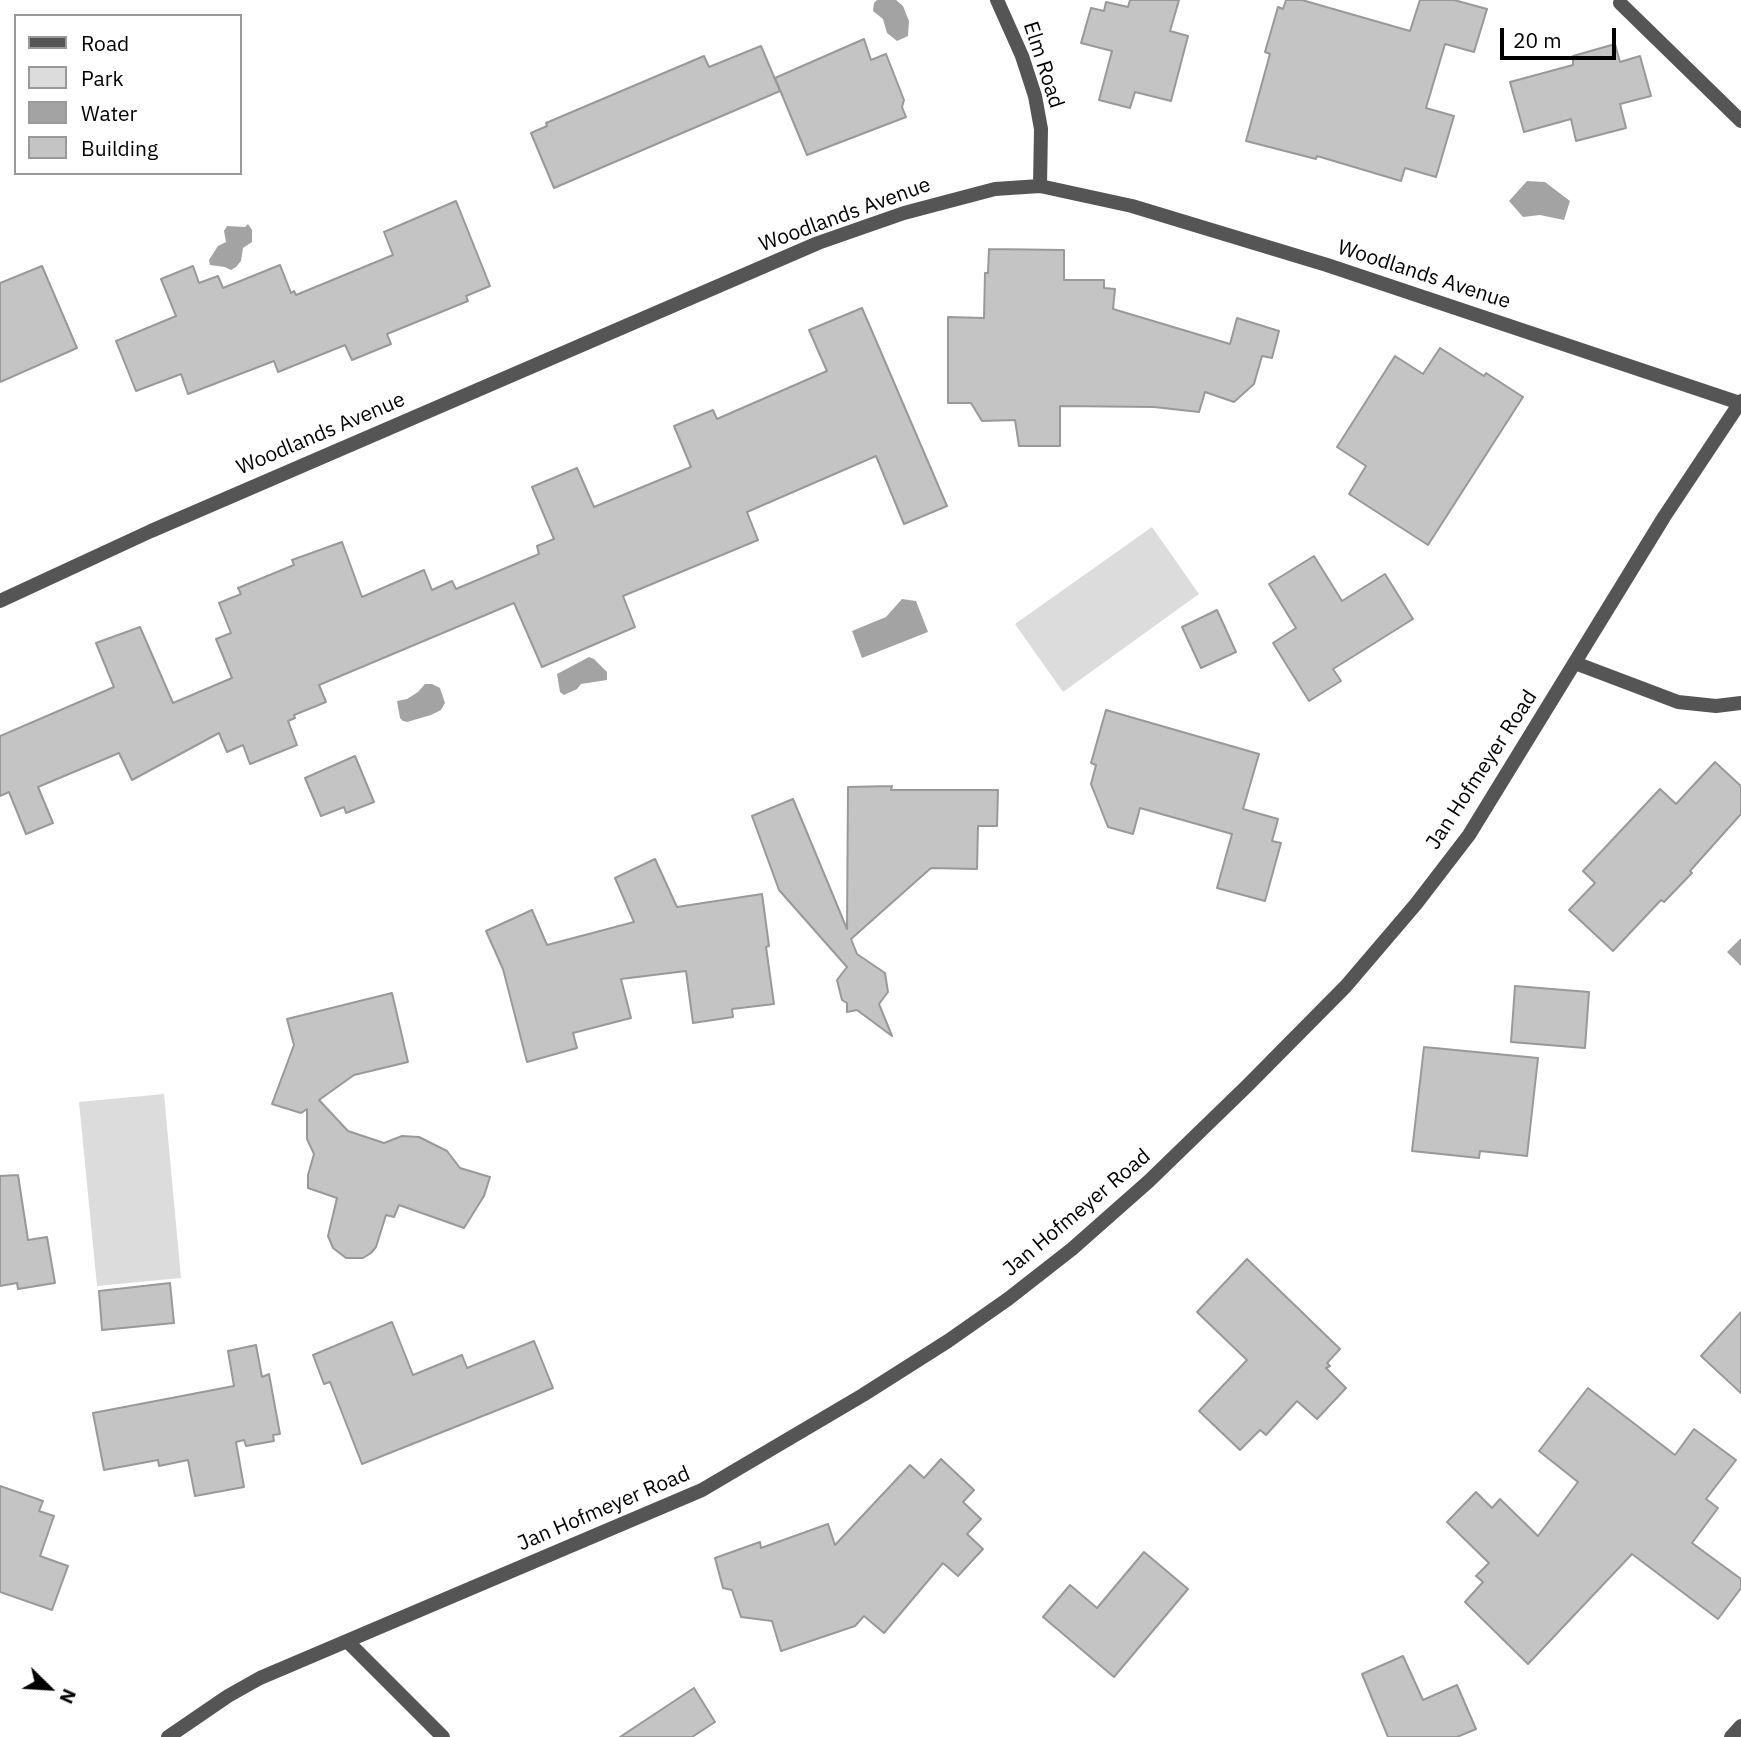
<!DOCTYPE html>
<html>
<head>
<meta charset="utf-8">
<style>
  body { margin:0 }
  #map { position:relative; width:1741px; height:1737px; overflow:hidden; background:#fff; font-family:"IBM Plex Sans",sans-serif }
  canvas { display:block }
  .legend { position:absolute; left:14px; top:14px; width:228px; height:161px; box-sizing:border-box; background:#fff; border:2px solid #999; margin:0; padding:9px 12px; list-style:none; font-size:21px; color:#000 }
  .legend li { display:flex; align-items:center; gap:14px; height:35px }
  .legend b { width:35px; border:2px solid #999 }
  .north { position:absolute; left:14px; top:1653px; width:70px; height:70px; -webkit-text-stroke:5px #fff; paint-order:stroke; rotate:114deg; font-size:19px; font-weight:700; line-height:28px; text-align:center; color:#000 }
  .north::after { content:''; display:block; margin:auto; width:24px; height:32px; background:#000; clip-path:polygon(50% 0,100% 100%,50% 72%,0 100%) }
  .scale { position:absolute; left:1500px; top:28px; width:116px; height:32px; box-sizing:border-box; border:4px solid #000; border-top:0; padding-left:9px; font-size:21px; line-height:24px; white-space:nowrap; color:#000; -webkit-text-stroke:5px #fff; paint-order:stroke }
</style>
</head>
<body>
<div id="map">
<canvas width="1741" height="1737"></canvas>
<ul class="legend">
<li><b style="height:9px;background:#555"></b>Road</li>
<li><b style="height:19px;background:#dcdcdc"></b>Park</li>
<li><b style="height:19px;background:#a3a3a3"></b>Water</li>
<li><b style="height:19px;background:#c4c4c4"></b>Building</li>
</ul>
<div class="north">N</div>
<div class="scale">20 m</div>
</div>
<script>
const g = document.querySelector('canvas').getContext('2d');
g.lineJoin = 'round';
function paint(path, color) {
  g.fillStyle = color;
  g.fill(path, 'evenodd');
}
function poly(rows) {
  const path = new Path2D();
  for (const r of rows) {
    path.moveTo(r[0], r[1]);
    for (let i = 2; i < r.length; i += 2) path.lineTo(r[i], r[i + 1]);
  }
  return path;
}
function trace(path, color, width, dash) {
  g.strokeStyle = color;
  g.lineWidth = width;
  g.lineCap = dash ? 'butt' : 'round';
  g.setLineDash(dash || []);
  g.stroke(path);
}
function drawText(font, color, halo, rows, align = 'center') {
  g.font = font + ' "IBM Plex Sans",sans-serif';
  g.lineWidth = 5;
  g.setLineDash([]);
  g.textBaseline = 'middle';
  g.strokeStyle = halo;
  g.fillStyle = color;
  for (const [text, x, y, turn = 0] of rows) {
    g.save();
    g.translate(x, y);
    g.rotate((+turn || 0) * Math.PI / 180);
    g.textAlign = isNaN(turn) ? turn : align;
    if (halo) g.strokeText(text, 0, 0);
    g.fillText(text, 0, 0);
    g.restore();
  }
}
const green = poly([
  [1152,527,1199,594,1063,692,1015,624],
  [164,1094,181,1278,97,1286,79,1102]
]);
const water = poly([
  [877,0,896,0,903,6,909,21,908,36,897,41,887,33,883,19,873,11,874,3],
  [1527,181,1545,182,1570,201,1564,220,1540,215,1523,217,1509,201],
  [248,224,252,230,252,242,243,248,241,261,236,267,231,270,225,267,210,265,209,260,218,246,226,242,224,231,227,226,245,227],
  [902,599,916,601,928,632,862,658,852,631,886,617],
  [589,657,594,659,607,672,607,680,581,684,577,689,564,695,560,692,557,674],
  [425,684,432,684,440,688,445,703,441,710,431,715,407,722,403,721,400,718,397,701,407,699,418,692],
  [1741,938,1741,966,1727,952]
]);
const building = poly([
  [1130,0,1179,0,1170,31,1188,36,1171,101,1135,92,1130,108,1099,100,1112,51,1081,43,1091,8,1104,11,1106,2,1128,7,1130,0],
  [1286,0,1302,0,1410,31,1420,0,1454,0,1487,9,1474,52,1445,44,1426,108,1454,116,1436,177,1405,168,1401,181,1317,156,1316,159,1246,141,1270,54,1265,52,1278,7,1283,9,1286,0],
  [864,39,871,60,886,54,904,100,902,107,906,117,807,155,775,78,864,39],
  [1615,44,1620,62,1640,56,1651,96,1620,104,1626,128,1576,141,1571,119,1524,132,1510,82,1573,65,1573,56,1615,44],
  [761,46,780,91,554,188,531,133,547,126,546,123,704,56,709,67,761,46],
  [456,201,490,286,466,296,468,301,387,334,391,344,352,360,345,345,278,372,274,361,188,394,181,374,136,391,116,341,176,316,161,279,193,266,199,283,218,276,223,288,280,265,291,293,294,291,296,295,393,255,384,232,456,201],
  [989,249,1064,250,1064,280,1104,280,1104,288,1115,289,1113,309,1230,344,1237,318,1279,331,1272,358,1262,356,1254,384,1234,402,1205,392,1199,412,1154,407,1060,406,1060,446,1019,446,1015,420,982,421,971,403,948,403,948,317,984,318,985,273,988,273,989,249],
  [42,266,77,348,0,382,0,283,42,266],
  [862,308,947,506,904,524,876,456,747,512,758,540,623,596,635,627,542,667,514,603,319,685,326,702,294,715,295,718,288,721,297,745,250,764,243,745,227,752,219,733,132,780,119,753,38,787,53,823,26,834,9,792,0,796,0,736,114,687,96,643,140,627,173,703,232,678,216,639,231,633,219,603,241,594,238,588,294,565,292,560,342,542,362,597,424,570,432,590,452,581,456,589,539,554,537,546,554,539,532,487,577,468,594,507,691,467,674,426,713,410,717,419,827,371,809,330,862,308],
  [1440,348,1484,376,1486,373,1523,397,1428,545,1349,494,1366,466,1337,447,1395,356,1423,374,1440,348],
  [1314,556,1342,601,1385,574,1413,619,1333,669,1341,681,1309,701,1273,643,1296,628,1269,584,1314,556],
  [1217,610,1236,652,1201,668,1182,627,1217,610],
  [1106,710,1259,754,1243,809,1278,819,1272,841,1281,843,1265,901,1217,888,1232,834,1140,808,1133,834,1108,827,1091,784,1096,765,1091,763,1106,710],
  [355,756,374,802,346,813,344,807,321,816,305,778,355,756],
  [1715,762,1741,786,1741,814,1690,871,1692,873,1664,902,1661,900,1613,951,1569,910,1595,883,1583,871,1660,789,1676,804,1715,762],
  [892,786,891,790,998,790,997,826,978,826,977,869,931,868,851,939,857,954,885,973,888,992,879,1004,892,1036,857,1010,847,1012,847,1003,842,1000,837,980,847,967,779,890,752,816,793,799,847,929,848,787,892,786],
  [655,859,677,907,762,894,769,946,766,947,774,1004,732,1009,733,1017,693,1023,686,971,621,979,631,1018,573,1033,577,1048,527,1062,503,969,486,931,532,910,547,945,634,922,615,878,655,859],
  [1515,986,1589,992,1585,1048,1511,1042,1515,986],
  [392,993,408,1062,354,1075,319,1100,348,1131,384,1143,402,1136,419,1137,447,1151,460,1168,490,1177,484,1196,464,1228,399,1205,394,1217,386,1215,376,1247,371,1253,363,1258,346,1258,333,1248,328,1236,337,1198,308,1188,308,1175,314,1154,307,1139,307,1109,301,1113,272,1104,294,1045,287,1019,392,993],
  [1424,1047,1538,1058,1527,1156,1480,1151,1479,1158,1412,1151,1424,1047],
  [18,1175,28,1240,47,1237,55,1283,18,1289,17,1283,0,1286,0,1176,18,1175],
  [1247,1259,1340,1349,1327,1363,1330,1366,1326,1368,1346,1388,1317,1419,1297,1401,1266,1435,1260,1430,1240,1450,1199,1411,1247,1360,1197,1312,1247,1259],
  [170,1283,174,1323,102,1330,99,1291,170,1283],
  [1741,1312,1741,1393,1701,1356,1741,1312],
  [392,1322,413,1375,462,1355,467,1368,534,1341,553,1388,362,1464,330,1382,324,1384,313,1355,392,1322],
  [256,1345,262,1377,269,1374,280,1434,273,1435,274,1441,246,1446,244,1440,236,1442,244,1487,195,1496,188,1460,159,1466,158,1460,104,1470,93,1413,234,1386,228,1351,256,1345],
  [1588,1388,1675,1455,1694,1429,1736,1460,1706,1499,1718,1508,1692,1543,1741,1579,1741,1588,1718,1619,1632,1554,1528,1664,1465,1602,1483,1582,1476,1576,1489,1563,1447,1522,1476,1492,1492,1508,1500,1499,1538,1536,1578,1482,1539,1451,1588,1388],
  [941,1459,974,1490,963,1502,981,1519,967,1534,983,1549,958,1576,943,1563,884,1633,864,1616,855,1626,781,1651,772,1621,741,1617,732,1590,723,1588,715,1558,760,1542,761,1548,828,1524,835,1545,910,1465,924,1478,941,1459],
  [0,1486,43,1501,39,1511,54,1516,40,1556,68,1566,52,1610,0,1592,0,1486],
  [1144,1552,1188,1589,1114,1677,1043,1617,1070,1585,1097,1608,1144,1552],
  [1403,1656,1423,1700,1457,1685,1476,1729,1457,1737,1388,1737,1362,1674,1403,1656],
  [694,1688,715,1722,692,1737,620,1737,694,1688]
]);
const service = poly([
  [1620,3,1741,121]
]);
const minor = poly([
  [997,0,1022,56,1035,96,1041,129,1040,186],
  [0,601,151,531,818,243,904,213,995,189,1040,186,1132,206,1327,265,1740,403],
  [1575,663,1678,702,1716,706,1741,703],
  [348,1642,443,1737],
  [1731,1737,1741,1726]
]);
const tertiary = poly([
  [168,1737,228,1696,260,1678,702,1490,863,1395,948,1341,1008,1299,1072,1249,1149,1181,1248,1085,1346,986,1416,904,1469,835,1664,517,1741,401]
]);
const streetNames = [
  ["Elm Road",1043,65,72],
  ["Woodlands Avenue",845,215,-20],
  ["Woodlands Avenue",1424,275,18],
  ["Woodlands Avenue",321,434,-23],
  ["Jan Hofmeyer Road",1482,770,-57],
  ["Jan Hofmeyer Road",1077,1213,-40],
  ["Jan Hofmeyer Road",604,1509,-23]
];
paint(green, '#dcdcdc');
paint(water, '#a3a3a3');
paint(building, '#c4c4c4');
trace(building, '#999', 2);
trace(service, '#555', 14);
trace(minor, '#555', 14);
trace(tertiary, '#555', 14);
drawText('21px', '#000', '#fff', streetNames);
</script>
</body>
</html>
